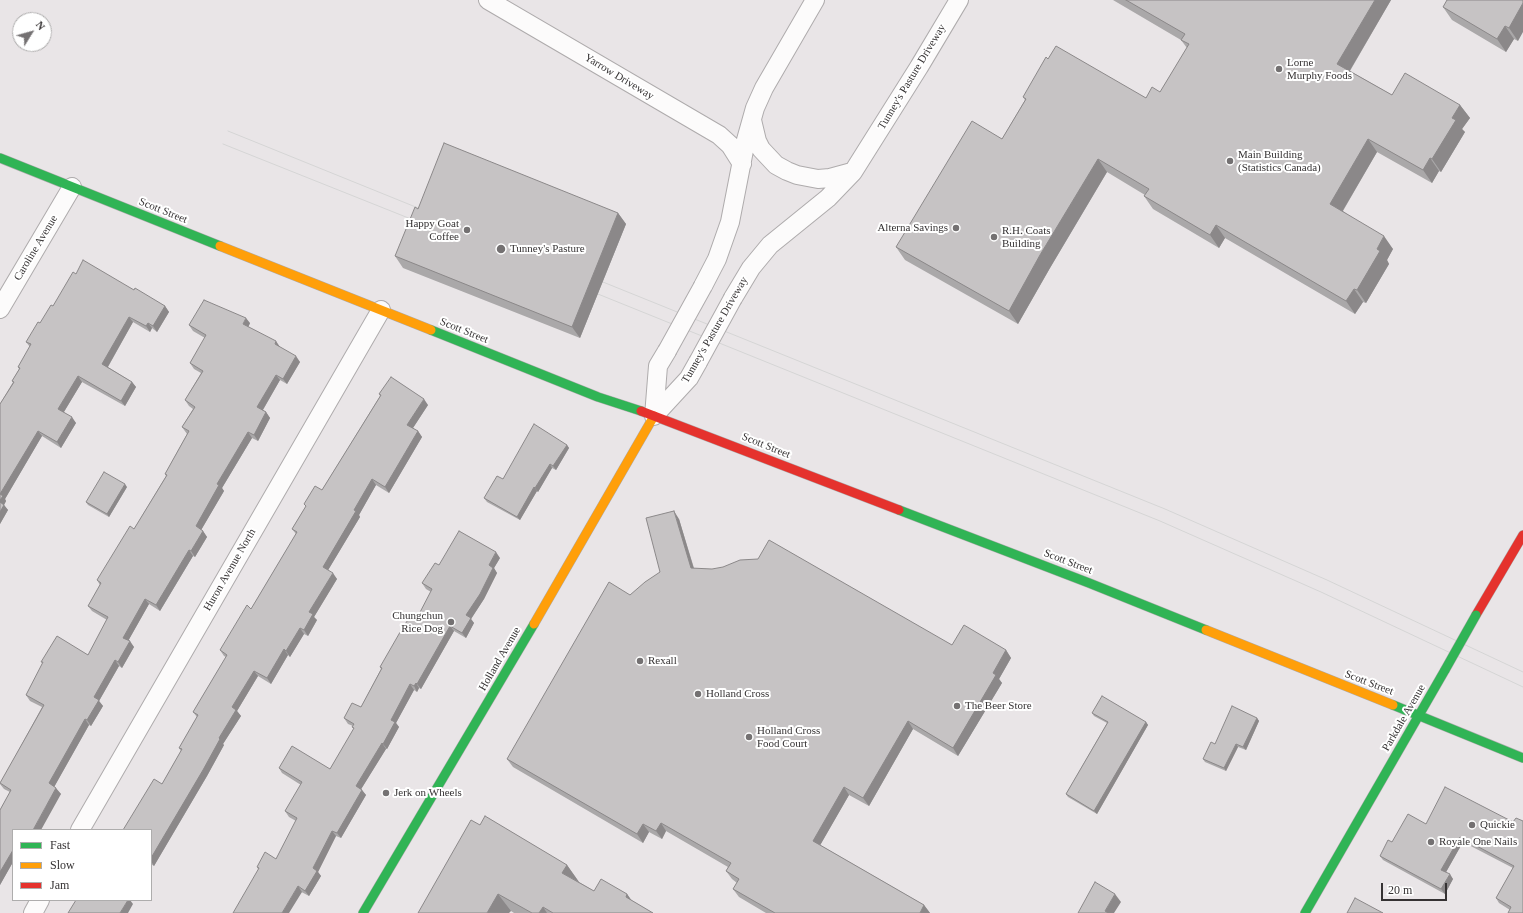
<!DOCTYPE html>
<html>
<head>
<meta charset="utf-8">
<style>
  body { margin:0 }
  #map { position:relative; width:1523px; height:913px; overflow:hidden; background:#e9e5e7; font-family:"Times New Roman",serif }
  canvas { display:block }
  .legend { position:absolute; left:12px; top:829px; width:140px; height:72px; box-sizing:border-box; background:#fff; border:1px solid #aeadad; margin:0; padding:5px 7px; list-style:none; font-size:12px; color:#353233 }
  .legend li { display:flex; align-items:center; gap:8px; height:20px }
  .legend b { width:20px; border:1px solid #aeadad }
  .north { position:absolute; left:12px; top:12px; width:40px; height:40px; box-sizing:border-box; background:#fff; border:1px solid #aeadad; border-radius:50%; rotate:53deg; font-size:11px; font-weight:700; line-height:16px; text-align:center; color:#353233 }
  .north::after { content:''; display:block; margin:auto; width:14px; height:18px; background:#747172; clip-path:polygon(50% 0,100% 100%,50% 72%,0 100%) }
  .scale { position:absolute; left:1381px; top:883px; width:66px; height:18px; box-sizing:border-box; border:2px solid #353233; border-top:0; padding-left:5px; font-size:12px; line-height:14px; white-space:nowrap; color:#353233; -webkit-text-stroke:3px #fff; paint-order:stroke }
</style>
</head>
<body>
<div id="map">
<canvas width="1523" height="913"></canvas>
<ul class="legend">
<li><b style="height:5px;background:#30b455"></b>Fast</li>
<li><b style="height:5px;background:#ff9f0a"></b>Slow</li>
<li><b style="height:5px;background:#e5322d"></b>Jam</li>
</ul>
<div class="north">N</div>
<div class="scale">20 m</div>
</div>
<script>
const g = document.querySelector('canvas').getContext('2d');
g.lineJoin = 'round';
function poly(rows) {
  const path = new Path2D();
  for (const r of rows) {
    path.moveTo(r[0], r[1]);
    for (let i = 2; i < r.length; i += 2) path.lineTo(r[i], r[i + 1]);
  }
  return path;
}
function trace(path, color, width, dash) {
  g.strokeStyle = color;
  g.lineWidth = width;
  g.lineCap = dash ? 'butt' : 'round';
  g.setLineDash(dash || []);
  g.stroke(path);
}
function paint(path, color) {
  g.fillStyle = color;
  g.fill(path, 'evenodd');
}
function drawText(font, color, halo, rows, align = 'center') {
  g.font = font + ' "Times New Roman",serif';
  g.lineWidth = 4;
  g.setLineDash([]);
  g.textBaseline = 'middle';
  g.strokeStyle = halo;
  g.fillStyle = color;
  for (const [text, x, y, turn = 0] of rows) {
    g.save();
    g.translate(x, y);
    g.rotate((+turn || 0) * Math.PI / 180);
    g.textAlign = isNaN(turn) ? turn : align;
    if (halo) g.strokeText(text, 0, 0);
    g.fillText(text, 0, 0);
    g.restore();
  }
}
const street = poly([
  [488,0,719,135,730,145,742,164],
  [752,120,757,141,761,149,776,165,787,171,797,175,818,179,830,178,852,172],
  [703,286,717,259,730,222,746,140,755,108,764,88,815,0],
  [733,298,751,268,770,245,828,198,853,172,919,67,959,0],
  [0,309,72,187],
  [654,416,689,378,698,362],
  [654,416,658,366,667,351],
  [80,830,381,310],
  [33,913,40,900]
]);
const fast = poly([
  [0,158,220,246],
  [431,330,598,397,641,411],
  [899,510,1089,583,1206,630],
  [1393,705,1523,758],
  [363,913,534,624],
  [1305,913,1445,670]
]);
const slow = poly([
  [220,246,431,330],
  [534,624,654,416],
  [1206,630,1393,705]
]);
const jam = poly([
  [641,411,899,510],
  [1476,615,1523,535]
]);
const tram = poly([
  [228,131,428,212],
  [223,144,421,223],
  [593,278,1165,509,1327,580,1523,672],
  [588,290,1160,521,1321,592,1523,687]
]);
const streetBridge = poly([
  [667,351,703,286],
  [698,362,733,298]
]);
const fastBridge = poly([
  [1445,670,1476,615]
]);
const wall = poly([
  [1113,0,1391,0,1350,71,1392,95,1460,105,1470,118,1462,129,1465,132,1441,172,1439,171,1432,183,1377,152,1343,211,1393,249,1387,260,1389,264,1366,303,1363,302,1355,314,1225,238,1219,248,1153,209,1144,196,1145,195,1107,172,1050,268,1018,324,905,260,896,247,1002,139,1025,100,1023,97,1048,59,1146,98,1160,92,1187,48,1181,40],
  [1523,0,1518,41,1514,39,1506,52,1452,20,1443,7],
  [418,209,618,213,626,224,580,338,403,268,395,256],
  [76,274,134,290,165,306,169,312,157,332,152,328,150,332,133,322,108,367,132,382,136,387,125,406,82,382,64,412,76,423,61,448,42,436,5,499,6,501,4,505,8,510,0,524,0,404,13,382,12,381,19,369,18,367,30,347,26,342,53,306],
  [250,323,248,327,280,347,300,362,287,384,280,380,263,410,266,412,270,418,258,441,252,438,222,488,224,491,201,530,203,531,207,537,195,557,193,556,160,611,149,604,128,641,134,647,122,668,119,666,99,701,103,706,91,726,89,725,54,787,61,794,13,830,13,862,0,885,0,810,10,792,4,789,0,784,42,707,30,701,26,695,43,663,41,662,88,655,107,620,92,611,88,606,100,585,97,580,134,529,166,476,165,474,187,434,182,427,193,409,189,406,185,400,201,373,194,369,190,363,205,338,193,331,189,325],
  [379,394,428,405,413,428,418,431,422,437,389,493,376,485,359,515,360,517,328,570,337,579,314,617,317,620,308,636,304,634,290,657,288,655,271,684,258,676,237,711,241,716,223,744,224,745,207,776,154,866,151,864,151,830,162,784,181,751,179,748,197,717,193,712,226,657,224,656,220,650,251,609,296,534,292,529,306,506,304,504,322,490,380,396],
  [567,445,569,448,556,470,552,468,538,492,537,491,520,520,487,502,484,498,503,479],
  [127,487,109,517,88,505,86,502],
  [679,519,694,568,952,645,1006,650,1011,658,999,679,1002,683,958,756,913,729,869,806,849,795,820,845,924,905,930,913,766,913,739,897,733,889,737,883,732,879,726,871,728,867,666,831,662,839,649,832,643,843,513,767,507,759,660,572],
  [500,558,494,568,497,573,484,599,471,619,474,623,466,638,454,631,421,689,419,688,417,692,414,690,396,723,399,727,387,749,386,749,361,789,366,795,341,838,336,836,318,872,321,876,309,896,258,869,257,867,276,859,296,821,289,817,285,811,301,785,282,773,279,768,330,769,354,729,352,727,353,726,348,724,344,718,361,707,381,669,380,667,416,620,431,592,426,589,422,583,439,565],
  [1092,713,1146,722,1148,725,1097,814,1068,797,1066,794,1107,723,1094,716],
  [1257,718,1259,721,1246,750,1238,747,1226,771,1205,762,1203,759,1215,744],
  [1513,822,1523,913,1510,910,1499,903,1496,898,1513,868,1463,842,1446,872,1453,879,1445,894,1383,860,1380,856,1392,842,1426,824],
  [480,825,567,865,579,882,594,891,627,894,631,900,653,913,514,913,511,911,418,913]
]);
const shadedWall = poly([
  [1375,0,1391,0,1346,77,1337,64],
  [1523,3,1523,32,1518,41,1509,28],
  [1505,26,1514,39,1506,52,1497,39],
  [1460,105,1470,118,1462,129,1465,132,1441,172,1432,159,1452,118],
  [1368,139,1377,152,1339,217,1330,204],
  [1430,158,1439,171,1432,183,1423,170],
  [1098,159,1107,172,1050,268,1018,324,1009,311,1040,255],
  [618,213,626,224,580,338,572,327],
  [1216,225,1225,238,1219,248,1210,235],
  [1384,236,1393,249,1387,260,1389,264,1366,303,1357,290,1377,249],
  [1354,289,1363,302,1355,314,1346,301],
  [165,306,169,312,157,332,153,326],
  [129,317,133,322,106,370,102,364],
  [246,318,250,323,247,330,243,324],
  [148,323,152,328,150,332,146,326],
  [276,341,280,347,279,350,275,344],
  [296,356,300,362,287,384,283,379],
  [276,375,280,380,261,413,257,407],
  [78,376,82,382,62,415,58,409],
  [132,382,136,387,125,406,121,401],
  [424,399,428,405,411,431,407,425],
  [266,412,270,418,258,441,254,435],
  [72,417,76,423,61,448,57,442],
  [38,431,42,436,5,499,6,501,4,505,8,510,0,524,0,494],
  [418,431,422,437,389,493,385,487],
  [248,432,252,438,222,488,224,491,200,532,196,526,217,484],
  [567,445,569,448,556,470,553,466],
  [550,464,552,468,538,492,535,488],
  [372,479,376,485,359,515,360,517,327,572,323,567,354,510],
  [125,484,127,487,109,517,107,514],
  [534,487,537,491,520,520,517,517],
  [674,511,679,519,696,576,691,568],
  [203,531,207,537,195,557,191,551],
  [189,550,193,556,160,611,156,605],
  [496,552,500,558,494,568,497,573,484,599,471,619,474,623,466,638,462,633,466,615,489,565],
  [333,573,337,579,314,617,317,620,308,636,304,630,309,612],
  [145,599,149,604,127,643,123,638],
  [450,626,454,631,421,689,417,684],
  [300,628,304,634,290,657,286,651],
  [130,641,134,647,122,668,118,662],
  [284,649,288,655,271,684,267,678],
  [1006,650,1011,658,999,679,1002,683,958,756,953,748,993,673],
  [115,660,119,666,99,701,103,706,91,726,87,720,94,697],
  [254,671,258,676,237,711,241,716,223,744,224,745,207,776,154,866,151,861,151,858,219,738,232,707],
  [416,683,419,688,417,692,414,686],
  [410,684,414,690,396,723,399,727,387,749,383,744,391,720],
  [1257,718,1259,721,1246,750,1243,747],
  [85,719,89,725,53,789,49,783],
  [908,721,913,729,869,806,863,798],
  [1146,722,1148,725,1097,814,1094,811],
  [382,743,386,749,360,791,356,786],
  [1236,744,1238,747,1226,771,1224,768],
  [844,787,849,795,818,849,813,841],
  [56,788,61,794,41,830,33,830],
  [362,790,366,795,341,838,337,833],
  [661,823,666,831,662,839,656,831],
  [643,824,649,832,643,843,637,834],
  [332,831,336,836,318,872,321,876,309,896,305,891,313,868],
  [1460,837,1463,842,1445,874,1441,870],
  [13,850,13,862,0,885,0,872],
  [567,865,579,882,562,873],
  [1450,874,1453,879,1445,894,1441,889],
  [298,886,302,892,289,913,282,913],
  [498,894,511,911,509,913,487,913],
  [627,894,640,912,626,897],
  [1115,894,1121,902,1114,913,1106,913,1105,911],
  [128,900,130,900,133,904,128,913,120,913],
  [924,905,930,913,920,913],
  [543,907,547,913,539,913]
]);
const building = poly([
  [1126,0,1375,0,1337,64,1392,95,1405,73,1460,105,1452,118,1456,120,1432,159,1430,158,1423,170,1368,139,1330,204,1384,236,1377,249,1380,251,1357,290,1354,289,1346,301,1216,225,1210,235,1144,196,1149,189,1098,159,1040,255,1009,311,896,247,972,121,1002,139,1026,99,1023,97,1046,57,1048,59,1056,46,1146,98,1152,87,1160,92,1189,44,1181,40,1185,34,1126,0],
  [1447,0,1523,0,1523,3,1509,28,1505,26,1497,39,1443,7,1447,0],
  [444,143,618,213,572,327,395,256,415,207,418,209,444,143],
  [83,260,134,290,135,288,165,306,153,326,148,323,146,326,129,317,102,364,132,382,121,401,78,376,58,409,72,417,57,442,38,431,0,494,0,404,14,382,12,381,20,368,18,367,31,344,26,342,38,322,40,323,51,305,53,306,73,272,76,274,83,260],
  [204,300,246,318,243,324,276,341,275,344,296,356,283,379,276,375,257,407,266,412,254,435,248,432,217,484,219,485,196,526,203,531,191,551,189,550,156,605,145,599,123,638,130,641,118,662,115,660,94,697,99,700,87,720,85,719,49,783,56,788,33,830,13,830,13,850,0,872,0,810,11,790,0,783,44,705,26,695,43,662,41,662,57,636,88,655,108,617,88,606,101,583,97,580,130,526,134,529,167,475,165,474,189,431,182,427,195,407,185,400,203,371,190,363,206,335,189,325,204,300],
  [391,377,424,399,407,425,418,431,385,487,372,479,354,510,356,511,323,567,333,573,309,612,313,614,304,630,300,628,286,651,284,649,267,678,254,671,232,707,236,710,219,738,220,739,203,770,151,858,151,830,123,830,154,779,162,784,182,749,179,748,198,715,193,712,227,655,220,650,247,605,251,609,297,532,292,529,306,506,304,504,315,486,322,490,381,395,379,394,391,377],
  [534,424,567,445,553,466,550,464,535,488,534,487,517,517,484,498,497,476,503,479,534,424],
  [104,472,125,484,107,514,86,502,104,472],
  [0,494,3,496,0,500,0,494],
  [0,502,4,505,0,512,0,502],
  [674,511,691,568,712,569,723,567,740,560,758,559,769,540,952,645,964,625,1006,650,993,673,996,675,953,748,908,721,863,798,844,787,813,841,924,905,920,913,775,913,733,889,739,879,726,871,731,863,661,823,656,831,643,824,637,834,507,759,609,582,630,595,645,582,660,572,646,518,674,511],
  [459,531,496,552,489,565,493,568,480,594,466,615,471,618,462,633,450,626,417,684,416,683,414,686,410,684,391,720,395,722,383,744,382,743,356,786,362,790,337,833,332,831,313,868,317,871,305,891,298,886,282,913,233,913,259,868,257,867,265,852,276,859,297,818,285,811,302,782,279,768,292,746,330,769,354,728,352,727,354,724,344,718,352,703,361,707,382,668,380,667,403,627,410,617,416,620,432,589,422,583,435,563,439,565,459,531],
  [1102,696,1146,722,1094,811,1066,794,1108,722,1092,713,1102,696],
  [1232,706,1257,718,1243,747,1236,744,1224,768,1203,759,1211,742,1215,744,1232,706],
  [1445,787,1513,822,1516,818,1523,821,1523,913,1508,913,1511,907,1496,898,1514,866,1460,837,1441,870,1450,874,1441,889,1380,856,1388,840,1392,842,1408,814,1426,824,1445,787],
  [485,816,567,865,562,873,594,891,601,879,627,894,626,897,653,913,553,913,543,907,539,913,532,913,498,894,487,913,418,913,471,820,480,825,485,816],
  [1095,882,1115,894,1105,911,1108,913,1078,913,1095,882],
  [1355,898,1383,913,1347,913,1355,898],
  [76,900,128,900,120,913,68,913,76,900]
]);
const markers = [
  [1279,69,4,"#747172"],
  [1230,161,4,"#747172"],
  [956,228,4,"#747172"],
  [467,230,4,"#747172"],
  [994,237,4,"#747172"],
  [501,249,5,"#747172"],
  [451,622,4,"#747172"],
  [640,661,4,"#747172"],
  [698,694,4,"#747172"],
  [957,706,4,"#747172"],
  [749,737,4,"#747172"],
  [386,793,4,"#747172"],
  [1472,825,4,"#747172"],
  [1431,842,4,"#747172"]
];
const poiNames = [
  ["Lorne",1287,63],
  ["Murphy Foods",1287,76],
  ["Main Building",1238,155],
  ["(Statistics Canada)",1238,168],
  ["Happy Goat",459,224,"right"],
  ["Coffee",459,237,"right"],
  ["Alterna Savings",948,228,"right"],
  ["R.H. Coats",1002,231],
  ["Building",1002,244],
  ["Tunney's Pasture",510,249],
  ["Chungchun",443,616,"right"],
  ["Rice Dog",443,629,"right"],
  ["Rexall",648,661],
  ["Holland Cross",706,694],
  ["The Beer Store",965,706],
  ["Holland Cross",757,731],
  ["Food Court",757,744],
  ["Jerk on Wheels",394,793],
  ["Quickie",1480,825],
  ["Royale One Nails",1439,842]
];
const streetNames = [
  ["Yarrow Driveway",619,77,31],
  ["Tunney's Pasture Driveway",912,77,-59],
  ["Scott Street",163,211,22],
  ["Caroline Avenue",36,248,-59],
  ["Tunney's Pasture Driveway",715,330,-60],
  ["Scott Street",464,331,22],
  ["Scott Street",766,446,22],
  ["Scott Street",1068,562,21],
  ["Huron Avenue North",230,570,-60],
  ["Holland Avenue",500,659,-60],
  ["Scott Street",1369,683,21],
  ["Parkdale Avenue",1404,718,-60]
];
trace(street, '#aeabac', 20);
trace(fast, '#aeabac', 10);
trace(slow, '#aeabac', 10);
trace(jam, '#aeabac', 10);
trace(street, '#fcfbfb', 18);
trace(fast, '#30b455', 9);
trace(slow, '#ff9f0a', 9);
trace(jam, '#e5322d', 9);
trace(tram, '#d5d5d5', 1);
trace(streetBridge, '#aeabac', 20, []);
trace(fastBridge, '#aeabac', 10, []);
trace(streetBridge, '#fcfbfb', 18);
trace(fastBridge, '#30b455', 9);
paint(wall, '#aaa8a9');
paint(shadedWall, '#8b8889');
paint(building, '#c6c3c4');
trace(building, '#8b8889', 1);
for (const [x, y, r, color] of markers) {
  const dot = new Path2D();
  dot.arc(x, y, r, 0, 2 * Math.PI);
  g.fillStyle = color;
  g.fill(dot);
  trace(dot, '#fff', 1.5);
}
drawText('11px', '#353233', '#fff', poiNames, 'left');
drawText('11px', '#353233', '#fff', streetNames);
</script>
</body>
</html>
